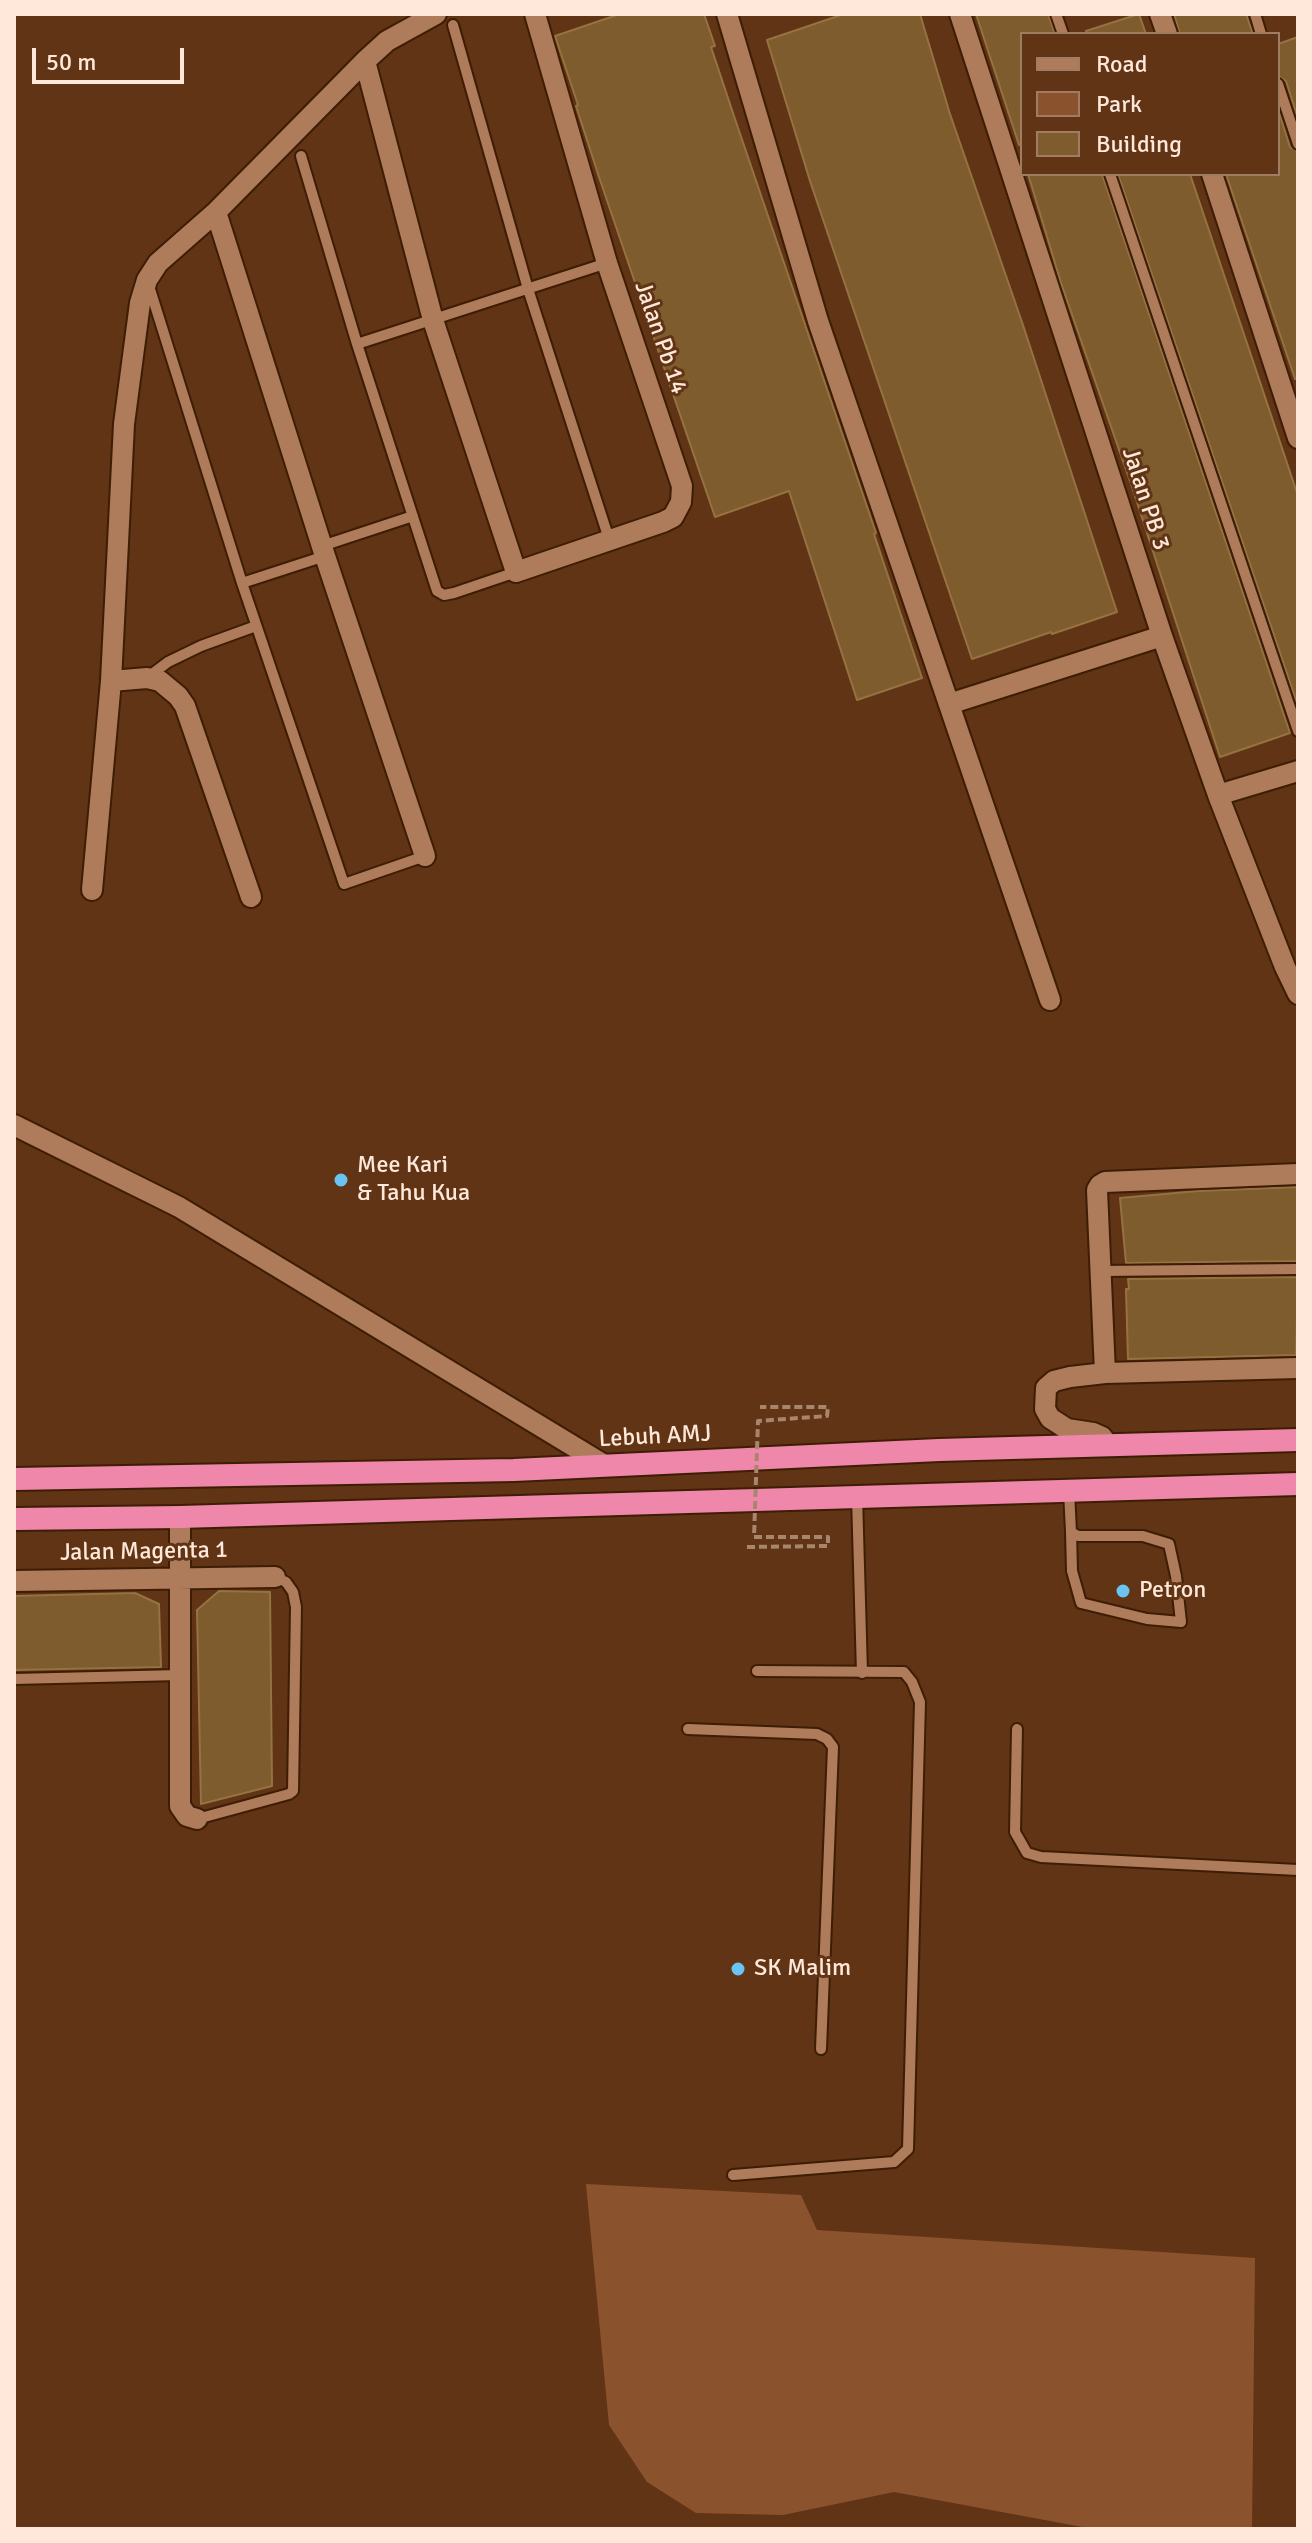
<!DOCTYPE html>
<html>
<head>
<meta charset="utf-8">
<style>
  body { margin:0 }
  #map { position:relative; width:1312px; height:2543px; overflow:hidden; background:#603414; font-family:Signika,sans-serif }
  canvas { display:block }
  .frame { position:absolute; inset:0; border:16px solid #ffe8da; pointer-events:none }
  .legend { position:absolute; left:1020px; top:32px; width:260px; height:144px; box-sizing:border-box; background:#603414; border:2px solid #a07c63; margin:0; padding:10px 14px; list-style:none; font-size:24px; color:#ffe8da }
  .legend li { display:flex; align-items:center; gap:16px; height:40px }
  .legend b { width:40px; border:2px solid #a07c63 }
  .scale { position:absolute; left:32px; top:48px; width:152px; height:36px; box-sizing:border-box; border:4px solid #ffe8da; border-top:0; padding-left:10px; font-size:24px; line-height:28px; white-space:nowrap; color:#ffe8da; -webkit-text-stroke:6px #603414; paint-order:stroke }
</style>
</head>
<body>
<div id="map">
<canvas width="1312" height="2543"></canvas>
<div class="frame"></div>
<ul class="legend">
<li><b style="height:10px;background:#ae7b5b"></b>Road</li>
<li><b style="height:22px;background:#8b532d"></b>Park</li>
<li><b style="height:22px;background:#7f5c2d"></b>Building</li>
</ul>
<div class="scale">50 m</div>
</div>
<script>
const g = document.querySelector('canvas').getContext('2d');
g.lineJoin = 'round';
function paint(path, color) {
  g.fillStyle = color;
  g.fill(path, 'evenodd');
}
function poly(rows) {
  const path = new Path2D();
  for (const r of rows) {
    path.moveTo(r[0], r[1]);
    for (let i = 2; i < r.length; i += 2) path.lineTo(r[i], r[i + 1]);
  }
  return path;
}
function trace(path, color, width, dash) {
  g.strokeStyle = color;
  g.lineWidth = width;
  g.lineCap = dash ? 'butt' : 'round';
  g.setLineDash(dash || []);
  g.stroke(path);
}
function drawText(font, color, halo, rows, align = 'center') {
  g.font = font + ' Signika,sans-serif';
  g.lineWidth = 6;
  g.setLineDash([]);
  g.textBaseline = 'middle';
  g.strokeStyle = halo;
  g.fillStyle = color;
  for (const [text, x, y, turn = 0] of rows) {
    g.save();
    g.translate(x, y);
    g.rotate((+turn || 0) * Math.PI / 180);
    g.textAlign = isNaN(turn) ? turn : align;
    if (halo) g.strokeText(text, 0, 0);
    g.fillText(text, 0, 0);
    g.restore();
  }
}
const green = poly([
  [586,2184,801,2195,817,2230,1255,2258,1252,2529,1093,2529,894,2492,783,2515,696,2513,647,2482,609,2425]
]);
const building = poly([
  [620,14,704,14,715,46,711,47,734,116,876,533,874,534,922,678,857,700,789,491,715,517,599,177,576,106,578,105,555,36,620,14],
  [844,14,920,14,950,114,1023,325,1117,612,1052,634,1051,632,972,659,810,181,767,40,844,14],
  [976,14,1048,14,1055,34,1022,34,1022,145,1019,145,976,14],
  [1139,14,1146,34,1086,34,1086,31,1139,14],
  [1174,14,1246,14,1253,34,1180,34,1174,14],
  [1298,37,1298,119,1286,81,1278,76,1278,44,1298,37],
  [1278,109,1290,147,1298,152,1298,379,1295,379,1226,174,1278,174,1278,109],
  [1028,174,1102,174,1290,733,1220,757,1132,487,1061,283,1028,174],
  [1118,174,1190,174,1254,364,1298,496,1298,706,1118,174],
  [1298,1187,1298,1261,1126,1263,1120,1198,1198,1191,1298,1187],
  [1298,1277,1296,1355,1128,1359,1126,1289,1129,1289,1128,1279,1298,1277],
  [219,1591,270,1592,272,1786,201,1804,197,1610,219,1591],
  [135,1593,159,1604,161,1667,14,1670,14,1596,135,1593]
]);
const service = poly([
  [1056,14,1063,34],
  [1255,14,1261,34],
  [453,25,528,289,609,539],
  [1278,84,1298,144],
  [301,156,357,344,437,591,444,595,454,593,516,572],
  [1110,174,1298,731],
  [149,286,242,583,344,884,425,856],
  [357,344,607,263],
  [322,546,413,516],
  [242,583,325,556],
  [148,677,168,662,201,646,256,626],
  [1101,1271,1298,1269],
  [1069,1491,1071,1532,1078,1536,1143,1536,1169,1544,1176,1576,1181,1622,1147,1619,1081,1603,1072,1571,1071,1532],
  [857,1496,862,1673],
  [14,1679,179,1675],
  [688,1729,817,1734,827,1739,833,1747,821,2049],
  [1017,1729,1015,1832,1027,1853,1041,1857,1298,1870],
  [197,1819,289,1794,293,1791,296,1607,293,1592,286,1582,275,1577],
  [733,2175,894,2162,908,2149,920,1702,912,1682,904,1672,757,1671]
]);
const minor = poly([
  [727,14,818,321,1050,1000],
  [960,14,1162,636,1218,795,1285,967,1298,994],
  [1160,14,1167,34],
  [365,61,433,320,516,572,663,522,673,517,681,502,682,486,607,263,535,14],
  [1212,174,1298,438],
  [216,212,325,556,425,856],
  [111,681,147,678,160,681,178,696,185,706,251,897],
  [949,704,1162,636],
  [1218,795,1298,771],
  [92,890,111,681,124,424,140,303,147,280,158,263,216,212,365,61,387,41,436,14],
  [14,1125,179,1207,606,1466],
  [1105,1373,1097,1190,1100,1185,1105,1182,1298,1174],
  [1108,1445,1102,1437,1093,1433,1067,1429,1050,1418,1045,1409,1046,1388,1054,1381,1070,1377,1105,1373,1298,1368],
  [180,1517,180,1806,187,1816,197,1819],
  [14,1581,275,1577]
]);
const trunk = poly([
  [14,1479,514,1470,939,1450,1298,1440],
  [14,1519,180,1517,1298,1484]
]);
const pathBridge = poly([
  [747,1547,828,1546,828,1537,754,1537,758,1421,827,1416,828,1407,760,1407]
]);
const markers = [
  [341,1180,8,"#6ac3f1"],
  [1123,1591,8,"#6ac3f1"],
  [738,1969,8,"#6ac3f1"]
];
const streetNames = [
  ["Jalan Pb 14",660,338,71],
  ["Jalan PB 3",1145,499,72],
  ["Lebuh AMJ",655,1437,-3],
  ["Jalan Magenta 1",144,1552,-1]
];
const poiNames = [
  ["Mee Kari",357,1166],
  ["& Tahu Kua",357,1194],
  ["Petron",1139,1591],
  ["SK Malim",754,1969]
];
paint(green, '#8b532d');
paint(building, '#7f5c2d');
trace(building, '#967243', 2);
trace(service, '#3e1d05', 14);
trace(minor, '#3e1d05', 24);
trace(trunk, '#3e1d05', 26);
trace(service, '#ae7b5b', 10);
trace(minor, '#ae7b5b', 20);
trace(trunk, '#ef87aa', 22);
trace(pathBridge, '#a8856d', 4, [8, 4]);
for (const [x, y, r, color] of markers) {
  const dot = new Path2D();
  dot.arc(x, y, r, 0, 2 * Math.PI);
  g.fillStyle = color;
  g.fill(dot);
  trace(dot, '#603414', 3);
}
drawText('24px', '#ffe8da', '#603414', streetNames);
drawText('24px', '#ffe8da', '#603414', poiNames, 'left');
</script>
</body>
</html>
